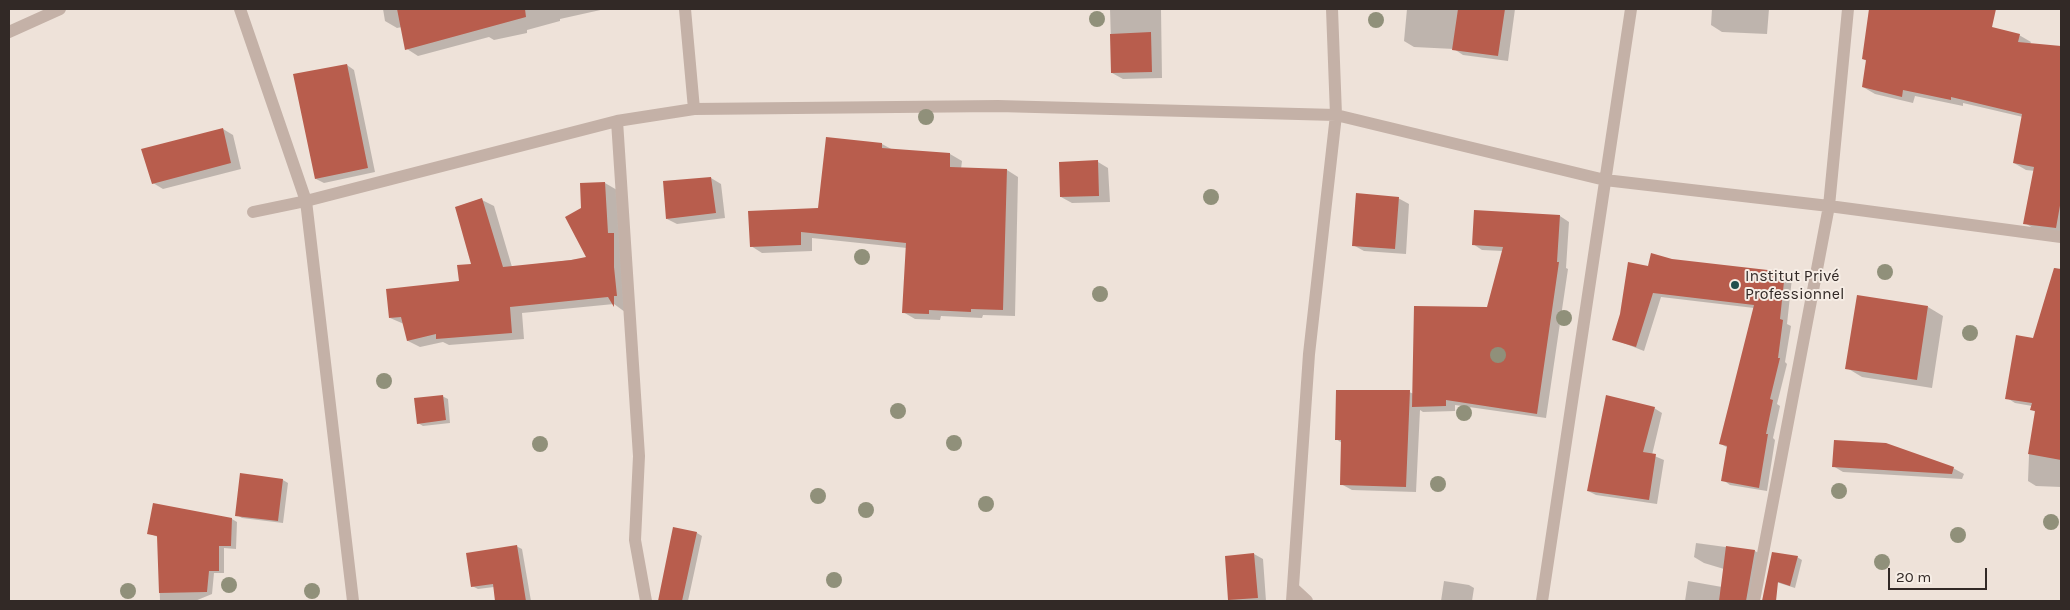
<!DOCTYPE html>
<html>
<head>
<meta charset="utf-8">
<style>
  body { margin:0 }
  #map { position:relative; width:2070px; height:610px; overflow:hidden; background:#eee2d9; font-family:Karla,sans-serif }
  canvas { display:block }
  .frame { position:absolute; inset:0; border:10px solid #322926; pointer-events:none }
  .scale { position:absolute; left:1888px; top:568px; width:99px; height:22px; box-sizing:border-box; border:2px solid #322926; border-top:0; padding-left:6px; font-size:15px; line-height:18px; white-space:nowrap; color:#322926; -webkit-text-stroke:4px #f6ede5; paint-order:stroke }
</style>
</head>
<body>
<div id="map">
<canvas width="2070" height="610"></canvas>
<div class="frame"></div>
<div class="scale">20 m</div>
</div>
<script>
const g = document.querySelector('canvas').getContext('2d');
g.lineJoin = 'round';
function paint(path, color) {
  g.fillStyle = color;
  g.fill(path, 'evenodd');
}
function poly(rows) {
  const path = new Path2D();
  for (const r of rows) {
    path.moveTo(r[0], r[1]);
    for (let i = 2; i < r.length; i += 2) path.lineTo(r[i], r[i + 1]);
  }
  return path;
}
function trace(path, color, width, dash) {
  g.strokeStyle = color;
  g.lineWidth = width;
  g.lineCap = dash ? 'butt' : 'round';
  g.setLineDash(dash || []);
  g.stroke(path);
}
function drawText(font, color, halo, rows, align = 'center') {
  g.font = font + ' Karla,sans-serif';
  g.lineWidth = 4;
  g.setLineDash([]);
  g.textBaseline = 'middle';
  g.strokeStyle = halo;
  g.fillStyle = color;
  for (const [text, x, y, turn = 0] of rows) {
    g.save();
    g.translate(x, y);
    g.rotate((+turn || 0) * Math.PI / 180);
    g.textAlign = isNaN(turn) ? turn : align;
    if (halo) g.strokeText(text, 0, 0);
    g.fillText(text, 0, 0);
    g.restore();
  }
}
const shadow = poly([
  [383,9,605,9,560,19,560,21,527,30,527,33,494,40,489,37,418,56,407,49,402,27,397,28,385,21],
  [1110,9,1161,9,1162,78,1123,79,1112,73],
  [1407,9,1515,9,1508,61,1463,55,1454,49,1414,47,1404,41],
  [1712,9,1769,9,1767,34,1722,32,1711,25],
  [1870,9,1910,9,2019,35,2031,42,2030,44,2061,47,2061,233,2036,230,2025,223,2035,171,2026,170,2014,163,2023,117,1963,103,1963,106,1915,96,1913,103,1875,94,1863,87,1867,61,1863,59],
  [347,65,354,70,375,172,324,183,316,179],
  [223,129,233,135,241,169,163,189,153,183],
  [882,144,893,150,950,154,962,161,961,169,1007,170,1018,177,1015,316,983,315,982,318,941,316,940,320,915,319,903,312,907,248,812,238,812,251,762,253,751,246,819,210],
  [1098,162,1108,168,1110,202,1072,203,1061,197],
  [711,178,721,184,725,218,677,224,667,219],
  [605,183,617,190,625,312,614,304,522,313,524,339,449,345,443,342,420,347,408,341,404,324,390,318,460,283,473,265,482,200,494,206,512,267,588,258,582,209],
  [1398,198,1409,204,1406,254,1364,251,1353,245],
  [1560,216,1569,222,1566,268,1568,269,1546,418,1455,405,1455,411,1423,412,1420,410,1416,492,1352,490,1341,484,1342,443,1336,439,1409,392,1414,394,1488,308,1503,251,1482,250,1473,244],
  [1672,260,1785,274,1792,278,1787,324,1791,326,1785,362,1787,364,1777,404,1780,406,1773,438,1775,440,1767,491,1730,485,1723,480,1728,448,1721,444,1754,308,1661,297,1644,351,1613,339,1649,267],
  [2055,268,2061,270,2061,487,2036,486,2028,481,2029,455,2036,412,2032,410,2032,406,2015,403,2007,398,2034,340],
  [1928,307,1943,316,1932,388,1862,377,1847,368],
  [442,396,448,399,450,423,423,426,418,423],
  [1654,408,1662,413,1652,455,1664,460,1657,504,1596,495,1588,491],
  [1833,466,1953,468,1964,474,1962,479,1843,472],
  [241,474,283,480,288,483,283,523,242,518,237,515],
  [232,519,237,522,236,549,224,548,224,573,214,573,212,594,195,601,160,601,158,537,148,533],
  [674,528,697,533,702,536,688,601,659,601],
  [1696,543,1755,551,1765,557,1756,601,1685,601,1688,581,1722,587,1724,569,1704,563,1694,557],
  [516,546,522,549,531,601,496,601,494,587,478,589,472,586],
  [1254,554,1263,559,1266,601,1229,601,1226,557],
  [1797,557,1802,560,1795,588,1773,581],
  [1444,581,1469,585,1474,588,1472,601,1441,601]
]);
const building = poly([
  [397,9,525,9,526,17,405,50],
  [1458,9,1505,9,1498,56,1452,50],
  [1869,9,1996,9,1992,27,2020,34,2018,42,2061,46,2061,200,2056,228,2023,224,2034,167,2013,163,2022,114,1951,97,1951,100,1903,90,1902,97,1862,87,1866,60,1862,59],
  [1151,32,1152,72,1111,73,1110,34],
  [347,64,368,168,315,179,293,74],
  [223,128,231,163,152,184,141,149],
  [826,137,882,143,882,148,950,153,950,167,1007,169,1003,310,971,309,971,312,929,310,929,314,902,313,906,243,801,232,801,245,750,247,748,211,818,208],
  [1098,160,1099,196,1060,197,1059,162],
  [711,177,716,213,666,219,663,181],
  [605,182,608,233,614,233,614,267,617,296,614,296,614,307,608,297,510,307,512,333,436,339,436,334,407,341,401,317,389,318,386,289,459,281,457,265,471,264,455,207,482,198,503,267,571,260,586,257,565,217,581,208,580,183],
  [1356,193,1399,197,1395,249,1352,246],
  [1474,210,1560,215,1557,262,1559,262,1537,414,1446,400,1446,406,1412,407,1414,306,1487,307,1503,247,1472,245],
  [1651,253,1672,259,1785,272,1780,319,1783,320,1778,358,1780,358,1770,399,1773,400,1766,434,1768,434,1759,488,1721,481,1727,446,1719,444,1754,305,1653,293,1636,347,1612,340,1620,314,1628,262,1648,266],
  [2054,268,2061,269,2061,460,2028,454,2035,411,2030,410,2032,403,2005,399,2016,335,2033,338],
  [1857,295,1928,306,1917,380,1845,369],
  [1336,390,1410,390,1406,487,1340,485,1341,440,1335,440],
  [443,395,446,420,417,424,414,398],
  [1606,395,1655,407,1643,452,1656,454,1649,500,1587,491],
  [1834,440,1886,443,1954,467,1952,474,1832,467],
  [240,473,283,479,278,521,235,516],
  [153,503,232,518,231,546,219,546,219,571,209,571,207,592,159,593,157,536,147,534],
  [673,527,697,532,682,601,658,601],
  [517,545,526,601,495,601,493,584,471,587,466,553],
  [1726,546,1755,550,1746,601,1719,601],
  [1772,552,1798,556,1790,586,1778,582,1776,601,1762,601],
  [1254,553,1258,598,1228,600,1225,556]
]);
const minor = poly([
  [240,9,306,201,353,601],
  [685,9,694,109],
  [9,32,60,9],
  [617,121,639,456,635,540,646,601],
  [253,212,306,201,617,121,694,109,998,106,1336,115,1605,180,1829,206,2061,237],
  [1293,588,1307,601],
  [1292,601,1309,354,1336,115,1332,9],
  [1542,601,1631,9],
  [1754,601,1829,206,1848,9]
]);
const trees = [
  [1097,19],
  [1376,20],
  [926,117],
  [1211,197],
  [862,257],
  [1885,272],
  [1100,294],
  [1564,318],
  [1970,333],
  [1498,355],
  [384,381],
  [898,411],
  [1464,413],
  [954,443],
  [540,444],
  [1438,484],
  [1839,491],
  [818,496],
  [986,504],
  [866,510],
  [2051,522],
  [1958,535],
  [1882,562],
  [834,580],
  [229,585],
  [128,591],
  [312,591]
];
const markers = [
  [1735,285,5,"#214e4d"]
];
const poiNames = [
  ["Institut Privé",1745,276],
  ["Professionnel",1745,294]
];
paint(shadow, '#0003');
paint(building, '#b85d4d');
trace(minor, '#c4b1a7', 12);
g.fillStyle = '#90907a';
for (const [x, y] of trees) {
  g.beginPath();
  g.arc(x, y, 8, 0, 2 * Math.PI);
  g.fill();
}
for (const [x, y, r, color] of markers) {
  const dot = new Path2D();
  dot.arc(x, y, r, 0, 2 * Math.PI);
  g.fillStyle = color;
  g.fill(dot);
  trace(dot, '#f6ede5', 2);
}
drawText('16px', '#322926', '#f6ede5', poiNames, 'left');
</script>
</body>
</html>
